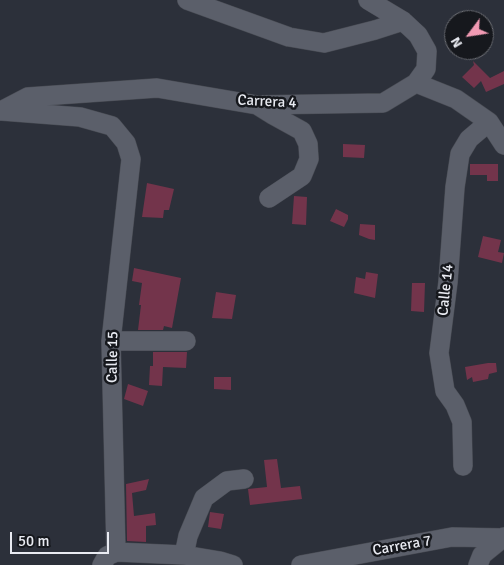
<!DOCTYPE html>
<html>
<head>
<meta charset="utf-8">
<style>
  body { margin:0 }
  #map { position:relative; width:504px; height:565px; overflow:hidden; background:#2c303a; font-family:Signika,sans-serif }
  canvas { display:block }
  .north { position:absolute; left:444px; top:10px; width:50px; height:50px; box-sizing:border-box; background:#16181d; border:1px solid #6a6c72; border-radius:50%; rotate:239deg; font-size:14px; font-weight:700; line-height:20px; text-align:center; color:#e9ebf2 }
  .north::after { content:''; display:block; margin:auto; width:18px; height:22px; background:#f19ab3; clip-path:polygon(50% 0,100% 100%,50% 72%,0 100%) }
  .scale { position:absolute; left:10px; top:532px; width:99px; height:22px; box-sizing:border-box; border:2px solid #e9ebf2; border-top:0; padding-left:6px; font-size:15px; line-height:18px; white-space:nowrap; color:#e9ebf2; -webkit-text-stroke:4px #16181d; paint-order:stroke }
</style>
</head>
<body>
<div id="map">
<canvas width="504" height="565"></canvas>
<div class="north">N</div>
<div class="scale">50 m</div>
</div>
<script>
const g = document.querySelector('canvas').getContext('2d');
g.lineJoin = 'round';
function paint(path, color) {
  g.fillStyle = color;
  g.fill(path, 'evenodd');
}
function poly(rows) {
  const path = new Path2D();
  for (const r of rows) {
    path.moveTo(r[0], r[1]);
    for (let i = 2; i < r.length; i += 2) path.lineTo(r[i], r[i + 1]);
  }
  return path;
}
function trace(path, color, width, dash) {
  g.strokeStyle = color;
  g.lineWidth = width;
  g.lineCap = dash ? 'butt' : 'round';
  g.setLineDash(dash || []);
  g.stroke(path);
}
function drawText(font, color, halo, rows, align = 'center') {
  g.font = font + ' Signika,sans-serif';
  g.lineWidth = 5;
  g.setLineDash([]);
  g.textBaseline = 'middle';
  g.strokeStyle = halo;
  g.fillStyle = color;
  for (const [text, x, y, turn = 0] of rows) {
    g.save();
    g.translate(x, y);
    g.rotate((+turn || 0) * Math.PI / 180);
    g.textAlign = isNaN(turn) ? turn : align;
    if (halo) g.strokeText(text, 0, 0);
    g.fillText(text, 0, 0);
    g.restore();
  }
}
const building = poly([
  [473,61,490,78,504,71,504,84,486,92,481,81,474,88,462,77,474,65],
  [343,144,365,145,364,158,343,157],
  [470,164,498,164,498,181,487,181,487,175,470,175],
  [147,183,174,189,169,210,164,210,163,218,142,217],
  [294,196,307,197,306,225,292,224],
  [336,209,348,215,348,219,344,227,330,221],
  [360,224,375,225,375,240,369,239,359,235],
  [483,236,501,240,498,252,504,253,502,263,478,257],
  [134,268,181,278,172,328,164,326,163,330,138,330,141,305,139,305,142,283,132,281],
  [366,272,378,274,375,298,354,293,356,277,365,279],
  [412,283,425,283,424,312,411,311],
  [216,292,236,295,232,319,212,318],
  [153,352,187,352,186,368,163,367,162,386,149,385,150,366,153,366],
  [488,363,496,363,497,372,489,374,488,379,473,382,472,377,467,380,465,367],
  [214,377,231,377,231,390,214,389],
  [128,384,148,391,143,406,124,399],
  [277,459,281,488,300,486,302,499,250,505,248,489,267,487,264,460],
  [149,479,146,490,132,493,134,516,155,513,156,525,146,526,146,542,127,541,126,484],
  [210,512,224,514,221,529,208,527]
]);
const minor = poly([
  [187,0,289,37,324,43,375,30,403,21],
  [416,83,456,99,489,122,504,145],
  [257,105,273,115,302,131,308,144,309,159,302,176,269,198],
  [1,111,28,97,157,88,257,105,383,103,416,83,426,69,427,51,418,35,403,21,368,0],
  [2,111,80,117,112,126,126,143,131,159,111,341,116,552,107,556,102,565],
  [111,341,186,341],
  [463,466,462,422,455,405,445,391,439,353,448,282,455,187,460,154,469,139,489,122],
  [116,552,184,555,220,561,233,565],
  [184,555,188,536,204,498,227,481,244,479],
  [301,565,452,537,503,538],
  [478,565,482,555,504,537]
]);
const streetNames = [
  ["Carrera 4",267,102,3],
  ["Calle 14",446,290,-84],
  ["Calle 15",113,357,-89],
  ["Carrera 7",402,546,-10]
];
paint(building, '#73344b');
trace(minor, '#484b53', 20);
trace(minor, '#5b5f6a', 19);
drawText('15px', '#e9ebf2', '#16181d', streetNames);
</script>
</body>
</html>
